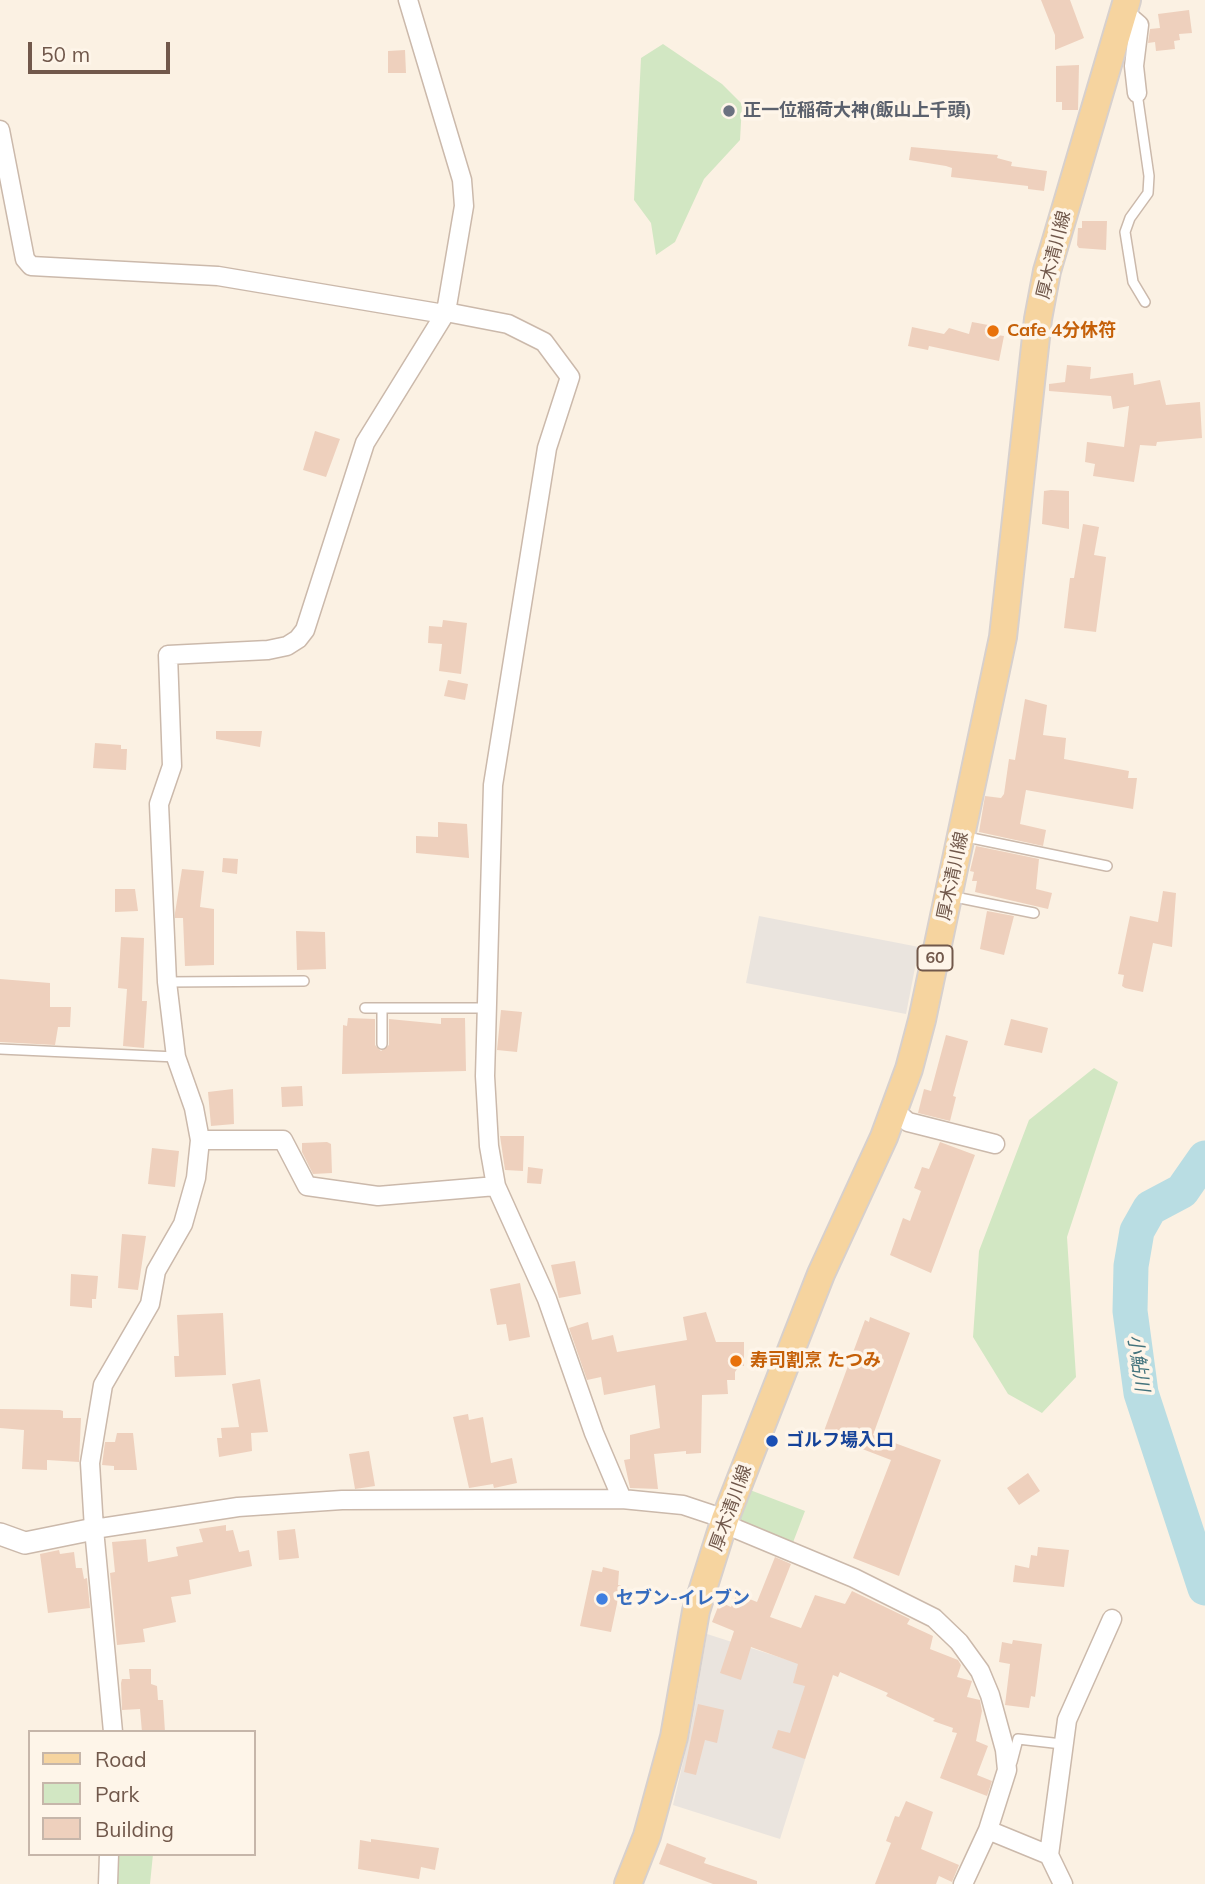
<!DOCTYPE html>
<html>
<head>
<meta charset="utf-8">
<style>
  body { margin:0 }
  #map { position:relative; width:1205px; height:1884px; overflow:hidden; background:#fbf1e3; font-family:Mulish,sans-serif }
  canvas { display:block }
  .legend { position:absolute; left:28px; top:1730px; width:228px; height:126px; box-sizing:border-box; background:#fef5e9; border:2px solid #c6b6aa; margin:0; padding:9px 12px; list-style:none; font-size:21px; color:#71584b }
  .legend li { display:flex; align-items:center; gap:14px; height:35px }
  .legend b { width:35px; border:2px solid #c6b6aa }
  .scale { position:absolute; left:28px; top:42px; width:142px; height:32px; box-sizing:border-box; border:4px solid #71584b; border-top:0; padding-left:9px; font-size:21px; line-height:24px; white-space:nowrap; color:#71584b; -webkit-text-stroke:5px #fef5e9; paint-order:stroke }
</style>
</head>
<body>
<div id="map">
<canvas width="1205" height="1884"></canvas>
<ul class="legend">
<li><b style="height:9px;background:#f6d49f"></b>Road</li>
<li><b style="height:19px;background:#d2e7c3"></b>Park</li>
<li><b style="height:19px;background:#eed0bd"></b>Building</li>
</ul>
<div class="scale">50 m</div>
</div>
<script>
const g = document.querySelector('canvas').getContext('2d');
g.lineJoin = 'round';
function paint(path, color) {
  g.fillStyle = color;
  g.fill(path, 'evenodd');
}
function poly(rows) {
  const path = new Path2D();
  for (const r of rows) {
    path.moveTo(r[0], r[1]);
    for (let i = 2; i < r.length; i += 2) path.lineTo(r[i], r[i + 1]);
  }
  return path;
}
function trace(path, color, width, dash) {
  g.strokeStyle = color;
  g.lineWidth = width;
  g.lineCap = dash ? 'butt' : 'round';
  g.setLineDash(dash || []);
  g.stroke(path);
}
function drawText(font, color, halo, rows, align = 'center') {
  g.font = font + ' Mulish,"Noto Sans JP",sans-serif';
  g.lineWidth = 7;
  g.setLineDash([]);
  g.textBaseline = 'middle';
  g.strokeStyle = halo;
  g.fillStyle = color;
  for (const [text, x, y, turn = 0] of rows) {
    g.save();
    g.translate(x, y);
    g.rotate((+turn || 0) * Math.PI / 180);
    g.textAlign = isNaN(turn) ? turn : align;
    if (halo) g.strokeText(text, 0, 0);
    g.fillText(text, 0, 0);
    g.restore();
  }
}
const industrial = poly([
  [759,916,919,947,906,1014,746,983],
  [707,1634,832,1674,780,1839,673,1805,691,1728]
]);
const green = poly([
  [663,44,722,84,742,104,740,140,704,179,675,242,656,255,651,223,634,200,641,58],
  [1094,1068,1118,1082,1067,1237,1076,1377,1042,1413,1008,1394,973,1337,979,1251,1029,1120],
  [750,1490,805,1511,792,1545,744,1527,739,1518],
  [116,1854,153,1854,150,1884,115,1884]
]);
const river = poly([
  [1205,1158,1182,1191,1150,1208,1137,1231,1131,1266,1130,1311,1141,1393,1205,1588]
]);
const building = poly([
  [1041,0,1070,0,1084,38,1055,50,1055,35],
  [1189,10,1192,33,1179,34,1180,40,1174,41,1175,49,1156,51,1155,42,1148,43,1150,29,1160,28,1158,14],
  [405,50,406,73,388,73,388,51],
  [1079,65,1078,110,1062,110,1062,102,1056,102,1056,66],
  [911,147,998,155,997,158,1012,162,1011,166,1047,171,1044,191,1028,189,1028,186,951,177,952,168,946,166,909,160],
  [1082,221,1107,221,1106,250,1079,248,1077,245,1078,228,1082,228],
  [972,322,999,327,997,335,1004,336,999,361,929,346,928,350,908,346,912,327,944,334,949,328,969,334],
  [1067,365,1091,367,1090,379,1133,373,1134,385,1160,380,1166,405,1200,402,1202,438,1157,442,1156,446,1140,445,1134,482,1093,476,1095,464,1085,462,1087,442,1124,447,1129,406,1113,409,1111,396,1049,391,1049,384,1065,382],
  [315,431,340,439,326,477,303,470],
  [1051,490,1069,491,1069,529,1042,524,1044,491],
  [1083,524,1099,527,1094,555,1106,557,1096,632,1064,628,1070,578,1074,578],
  [443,620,467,623,461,674,439,671,442,644,428,643,429,626,442,627],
  [448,680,468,684,465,700,444,696],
  [1025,699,1047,705,1043,735,1066,738,1064,759,1129,771,1128,778,1137,778,1133,809,1026,790,1020,824,1046,830,1043,846,979,832,985,796,1001,798,1004,794,1009,759,1015,760],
  [216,731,262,731,260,747,216,739],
  [95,743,121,745,121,749,127,749,126,770,93,768],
  [438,822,467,824,469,858,416,853,416,836,438,837],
  [976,846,1039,859,1036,889,1052,893,1048,909,975,892,977,881,972,881,974,872,970,871],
  [223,858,238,859,237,874,222,872],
  [182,869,204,871,200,907,214,909,214,965,185,966,183,918,175,918,175,913],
  [115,889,135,889,138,911,115,912],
  [1163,891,1176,893,1172,947,1153,943,1143,992,1125,988,1122,986,1124,975,1118,974,1130,916,1158,922],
  [987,911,1014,916,1004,955,980,949],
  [296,931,325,932,326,969,297,970],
  [121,937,144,938,142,1001,147,1001,144,1048,123,1046,127,989,118,988],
  [0,979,50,983,50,1007,71,1007,70,1027,58,1027,55,1045,0,1042],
  [501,1010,522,1012,517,1052,497,1050],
  [348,1018,375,1019,375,1045,381,1051,389,1045,389,1019,441,1024,441,1018,465,1018,466,1071,342,1074,343,1025,347,1026],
  [1011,1019,1048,1028,1042,1053,1004,1045],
  [946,1035,968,1041,953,1096,956,1097,950,1121,918,1113,924,1089,931,1091],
  [302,1086,303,1106,282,1107,281,1087],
  [233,1089,234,1124,211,1126,208,1092],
  [500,1136,524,1136,523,1171,505,1170],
  [327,1142,331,1144,332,1173,313,1174,302,1152,302,1143],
  [940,1142,975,1155,931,1273,890,1255,903,1218,910,1221,921,1191,914,1188,922,1167,929,1169],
  [152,1148,179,1151,175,1187,148,1184],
  [528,1167,543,1169,541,1184,527,1183],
  [122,1234,146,1236,138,1290,118,1288],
  [575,1261,581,1294,559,1298,551,1265],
  [71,1274,98,1276,96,1299,92,1299,92,1308,70,1306],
  [520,1283,530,1337,509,1341,506,1324,497,1325,490,1289],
  [706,1312,716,1342,744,1342,744,1366,739,1366,735,1372,735,1380,727,1380,728,1394,702,1395,701,1453,686,1454,686,1451,654,1454,658,1489,630,1488,624,1460,630,1459,630,1435,660,1428,655,1385,604,1395,601,1377,587,1380,569,1328,588,1322,592,1340,613,1335,617,1352,687,1340,683,1317],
  [223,1313,226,1375,175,1377,174,1356,179,1356,177,1315],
  [870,1317,910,1333,873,1435,941,1460,899,1576,853,1558,891,1460,831,1437,832,1435,824,1431,865,1320,869,1322],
  [260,1379,268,1432,251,1433,252,1451,219,1457,217,1438,222,1438,221,1428,239,1427,232,1384],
  [0,1409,60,1410,63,1411,63,1418,81,1418,79,1462,47,1460,47,1470,22,1469,24,1430,0,1428],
  [468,1414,469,1420,483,1417,491,1463,512,1458,517,1483,494,1488,493,1484,469,1488,453,1417],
  [117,1433,133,1433,137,1470,114,1470,114,1466,102,1465,105,1442,115,1442],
  [369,1451,375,1486,355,1489,349,1454],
  [1028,1473,1040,1491,1019,1505,1007,1488],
  [226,1525,226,1531,233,1530,239,1552,249,1550,252,1566,189,1580,191,1594,171,1597,176,1622,143,1629,145,1642,117,1645,110,1573,115,1572,112,1542,146,1539,148,1562,178,1556,176,1547,203,1542,199,1529],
  [295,1529,299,1558,279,1560,277,1531],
  [1038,1547,1069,1550,1064,1587,1013,1582,1015,1565,1029,1568,1031,1555,1037,1556],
  [59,1550,60,1554,74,1552,76,1568,82,1568,84,1579,87,1578,90,1608,48,1613,40,1554],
  [775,1557,791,1564,770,1617,801,1628,815,1595,845,1604,852,1591,910,1619,907,1624,933,1636,930,1649,958,1660,961,1665,957,1677,972,1681,967,1697,980,1700,982,1711,976,1741,988,1746,977,1775,992,1781,987,1796,940,1778,957,1733,952,1732,953,1728,933,1721,935,1719,886,1696,888,1693,840,1672,838,1677,833,1675,805,1759,772,1748,778,1730,790,1733,805,1686,793,1683,798,1664,751,1647,741,1680,720,1673,734,1631,712,1622,720,1602,731,1607,737,1594,757,1602],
  [603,1567,619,1571,618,1585,621,1585,611,1632,580,1626,592,1570,602,1572],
  [1013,1640,1042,1644,1035,1697,1031,1696,1029,1708,1005,1705,1010,1664,999,1662,1002,1642,1012,1644],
  [129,1669,151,1669,151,1684,157,1686,158,1700,163,1700,165,1732,142,1732,140,1709,122,1710,121,1683,122,1679,130,1679],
  [698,1704,724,1710,717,1743,705,1740,696,1775,684,1772],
  [906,1801,933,1812,921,1849,959,1865,952,1882,939,1876,936,1884,875,1884,891,1843,886,1841,895,1816,899,1817],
  [371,1839,439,1848,435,1870,421,1867,419,1879,358,1869,360,1840,371,1842],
  [667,1843,706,1858,704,1863,757,1881,757,1884,713,1884,659,1864]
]);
const service = poly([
  [1137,93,1149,176,1148,193,1130,218,1125,232,1133,282,1145,302],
  [962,836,1107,866],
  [950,896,1034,913],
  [167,982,304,981],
  [365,1008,486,1008],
  [382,1008,382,1044],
  [0,1049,176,1057],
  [1012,1762,1018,1739,1062,1744]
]);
const minor = poly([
  [1124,12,1139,25,1134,66,1137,93],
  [0,130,25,259,31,266,218,276,444,314],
  [446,312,508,324,544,342,570,377,547,448,493,785,485,1076,489,1146,496,1186,547,1299,594,1433,622,1499],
  [894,1110,908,1122,995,1144],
  [200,1140,283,1140,307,1186,378,1196,496,1186],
  [94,1529,90,1463,103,1385,150,1304,156,1271,183,1224,196,1178,200,1140,194,1108,176,1057,167,982,159,804,172,766,168,655,268,650,287,646,298,639,305,630,365,443,446,312,464,206,462,180,408,0],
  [113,1732,94,1529,238,1507,342,1500,622,1499,683,1505,725,1519,734,1528,854,1578,934,1618,959,1642,980,1671,990,1695,1005,1750,1007,1770,988,1830,963,1884],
  [988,1830,1049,1855,1063,1884],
  [1049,1855,1067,1720,1112,1619],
  [108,1884,109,1854]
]);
const tertiary = poly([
  [0,1534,25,1543,94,1529]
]);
const primary = poly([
  [628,1884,647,1836,674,1737,696,1611,725,1519,821,1274,884,1137,909,1069,922,1020,1003,637,1038,319,1047,271,1127,0]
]);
const markers = [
  [729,111,7,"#6b7280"],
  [993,331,7,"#e8710a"],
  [736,1361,7,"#e8710a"],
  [772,1441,7,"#1a4fb4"],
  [602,1599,7,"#3f7fe0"]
];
const shields = [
  [935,958,35]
];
const shieldNames = [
  ["60",935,958]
];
const worshipNames = [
  ["正一位稲荷大神(飯山上千頭)",743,111]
];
const streetNames = [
  ["厚木清川線",1054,255,-76],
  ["厚木清川線",953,876,-78],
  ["厚木清川線",731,1508,-70]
];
const foodNames = [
  ["Cafe 4分休符",1007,331],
  ["寿司割烹 たつみ",750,1361]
];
const transitNames = [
  ["ゴルフ場入口",786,1441]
];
const shopNames = [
  ["セブン-イレブン",616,1599]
];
const waterNames = [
  ["小鮎川",1138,1363,82]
];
paint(industrial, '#eae4de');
paint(green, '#d2e7c3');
trace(river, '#b9dde3', 35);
paint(building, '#eed0bd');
trace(service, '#cbb9ab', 12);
trace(minor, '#cbb9ab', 21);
trace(tertiary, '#cbb9ab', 24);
trace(primary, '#d7d0cd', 30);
trace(service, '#fff', 9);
trace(minor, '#fff', 18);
trace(tertiary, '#fff', 21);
trace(primary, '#f6d49f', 26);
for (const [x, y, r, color] of markers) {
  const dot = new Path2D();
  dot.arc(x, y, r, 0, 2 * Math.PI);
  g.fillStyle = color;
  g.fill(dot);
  trace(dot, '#fef5e9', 2.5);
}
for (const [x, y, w] of shields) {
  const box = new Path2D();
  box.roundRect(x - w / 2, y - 12.5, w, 25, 5);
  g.fillStyle = '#fef5e9';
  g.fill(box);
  trace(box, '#71584b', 2);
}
drawText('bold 16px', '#71584b', null, shieldNames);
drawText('bold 18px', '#5b616d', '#fef5e9', worshipNames, 'left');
drawText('18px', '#71584b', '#fef5e9', streetNames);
drawText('bold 18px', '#c56008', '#fef5e9', foodNames, 'left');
drawText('bold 18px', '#164399', '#fef5e9', transitNames, 'left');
drawText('bold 18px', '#366cbe', '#fef5e9', shopNames, 'left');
drawText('italic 19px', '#43737c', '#fef5e9', waterNames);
</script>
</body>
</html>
